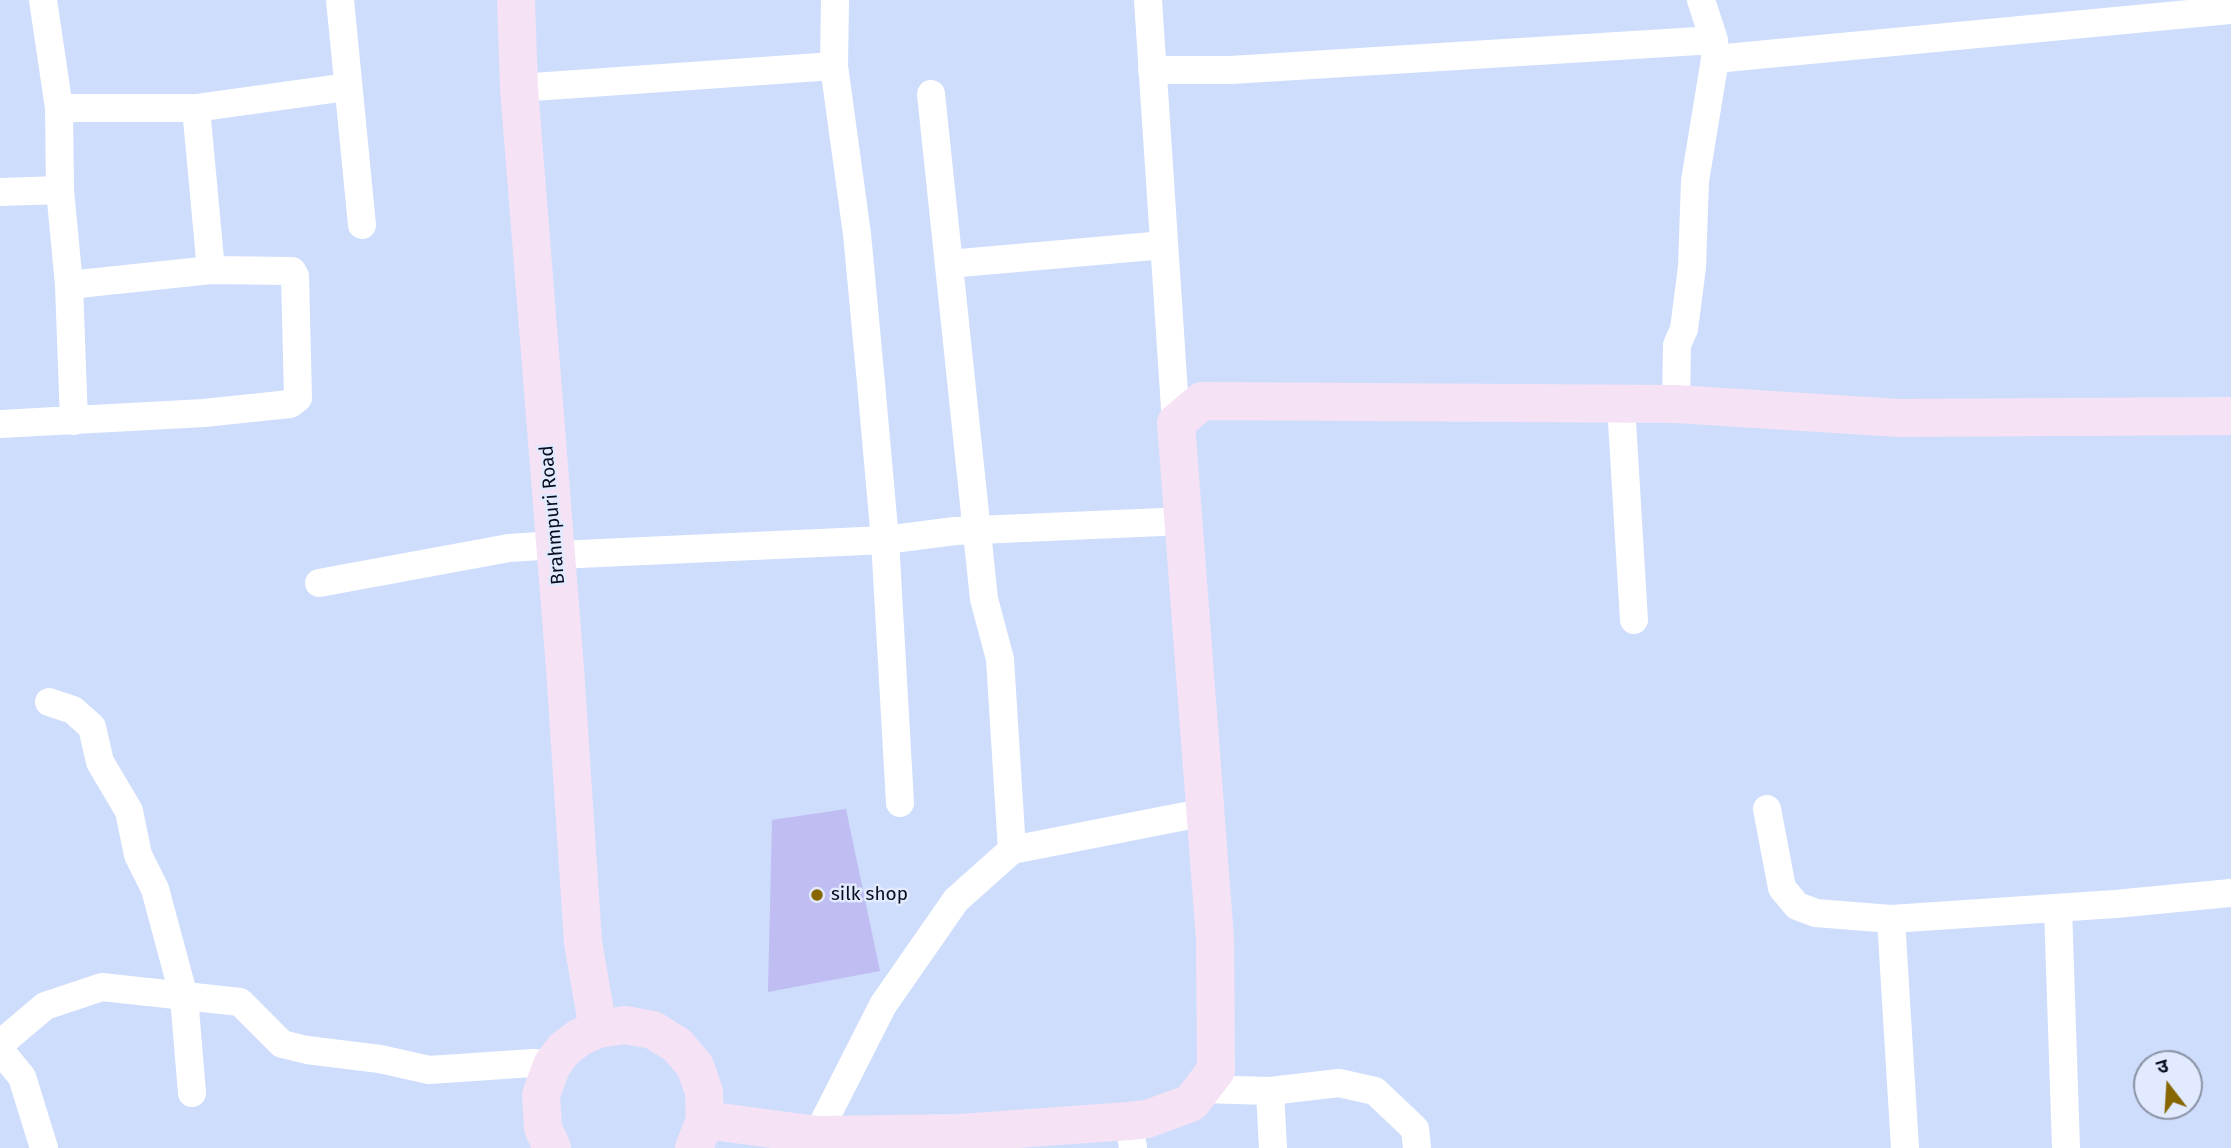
<!DOCTYPE html>
<html>
<head>
<meta charset="utf-8">
<style>
  body { margin:0 }
  #map { position:relative; width:2231px; height:1148px; overflow:hidden; background:#cfddfc; font-family:"Fira Sans","Noto Sans Devanagari",sans-serif }
  canvas { display:block }
  .north { position:absolute; left:2133px; top:1050px; width:70px; height:70px; box-sizing:border-box; background:#e1eaff; border:2px solid #8a92a5; border-radius:50%; rotate:343deg; font-size:19px; font-weight:700; line-height:28px; text-align:center; color:#070d1e }
  .north::after { content:''; display:block; margin:auto; width:24px; height:32px; background:#876600; clip-path:polygon(50% 0,100% 100%,50% 72%,0 100%) }
</style>
</head>
<body>
<div id="map">
<canvas width="2231" height="1148"></canvas>
<div class="north">उ</div>
</div>
<script>
const g = document.querySelector('canvas').getContext('2d');
g.lineJoin = 'round';
function paint(path, color) {
  g.fillStyle = color;
  g.fill(path, 'evenodd');
}
function poly(rows) {
  const path = new Path2D();
  for (const r of rows) {
    path.moveTo(r[0], r[1]);
    for (let i = 2; i < r.length; i += 2) path.lineTo(r[i], r[i + 1]);
  }
  return path;
}
function trace(path, color, width, dash) {
  g.strokeStyle = color;
  g.lineWidth = width;
  g.lineCap = dash ? 'butt' : 'round';
  g.setLineDash(dash || []);
  g.stroke(path);
}
function drawText(font, color, halo, rows, align = 'center') {
  g.font = font + ' "Fira Sans",sans-serif';
  g.lineWidth = 5;
  g.setLineDash([]);
  g.textBaseline = 'middle';
  g.strokeStyle = halo;
  g.fillStyle = color;
  for (const [text, x, y, turn = 0] of rows) {
    g.save();
    g.translate(x, y);
    g.rotate((+turn || 0) * Math.PI / 180);
    g.textAlign = isNaN(turn) ? turn : align;
    if (halo) g.strokeText(text, 0, 0);
    g.fillText(text, 0, 0);
    g.restore();
  }
}
const building = poly([
  [846,809,880,971,768,992,772,820]
]);
const street = poly([
  [43,0,59,108],
  [340,0,362,225],
  [835,0,834,66,857,234,871,383,885,540,900,803],
  [1148,0,1176,423],
  [1715,59,2231,10],
  [1152,70,1231,70,1714,40],
  [519,88,834,66],
  [931,94,984,599,1000,659,1012,850],
  [60,190,59,108,196,108],
  [0,192,60,190,69,285,74,421],
  [949,264,1164,245],
  [211,270,196,108,347,87],
  [1676,404,1677,345,1684,329,1692,267,1695,181,1715,59,1714,40,1701,0],
  [1621,405,1634,620],
  [0,424,204,413,290,404,298,398,295,276,292,271,211,270,69,285],
  [557,555,885,540,955,531,1185,521],
  [319,583,509,548,556,545],
  [49,702,73,710,92,727,100,762,129,811,138,855,155,889,184,997,192,1093],
  [1767,809,1782,888,1797,906,1816,913,1891,919,2115,904,2231,893],
  [2058,908,2066,1148],
  [1891,919,1905,1148],
  [0,1044,45,1006,102,987,240,1002,282,1044,307,1050,380,1059,429,1070,533,1063,552,1065],
  [0,1050,22,1077,44,1148],
  [1201,1089,1270,1091,1339,1083,1375,1091,1415,1129,1417,1148],
  [1270,1091,1273,1148],
  [1129,1121,1133,1148],
  [817,1135,883,1005,956,900,1012,850,1206,812]
]);
const secondary = poly([
  [516,0,519,88,565,668,583,942,598,1029],
  [705,1120,817,1135,960,1133,1129,1121,1147,1119,1191,1103,1216,1070,1215,939,1176,423,1202,401,1676,404,1899,418,2231,416],
  [552,1148,543,1128,541,1095,552,1065,564,1049,580,1037,598,1029,625,1025,653,1030,677,1045,695,1066,704,1092,705,1120,694,1148]
]);
const markers = [
  [817,895,7,"#876600"]
];
const streetNames = [
  ["Brahmpuri Road",553,515,-95]
];
const poiNames = [
  ["silk shop",831,895]
];
paint(building, '#bfbdf2');
trace(street, '#fff', 28);
trace(secondary, '#f5e3f5', 38);
for (const [x, y, r, color] of markers) {
  const dot = new Path2D();
  dot.arc(x, y, r, 0, 2 * Math.PI);
  g.fillStyle = color;
  g.fill(dot);
  trace(dot, '#e1eaff', 2.5);
}
drawText('19px', '#070d1e', '#e1eaff', streetNames);
drawText('19px', '#070d1e', '#e1eaff', poiNames, 'left');
</script>
</body>
</html>
